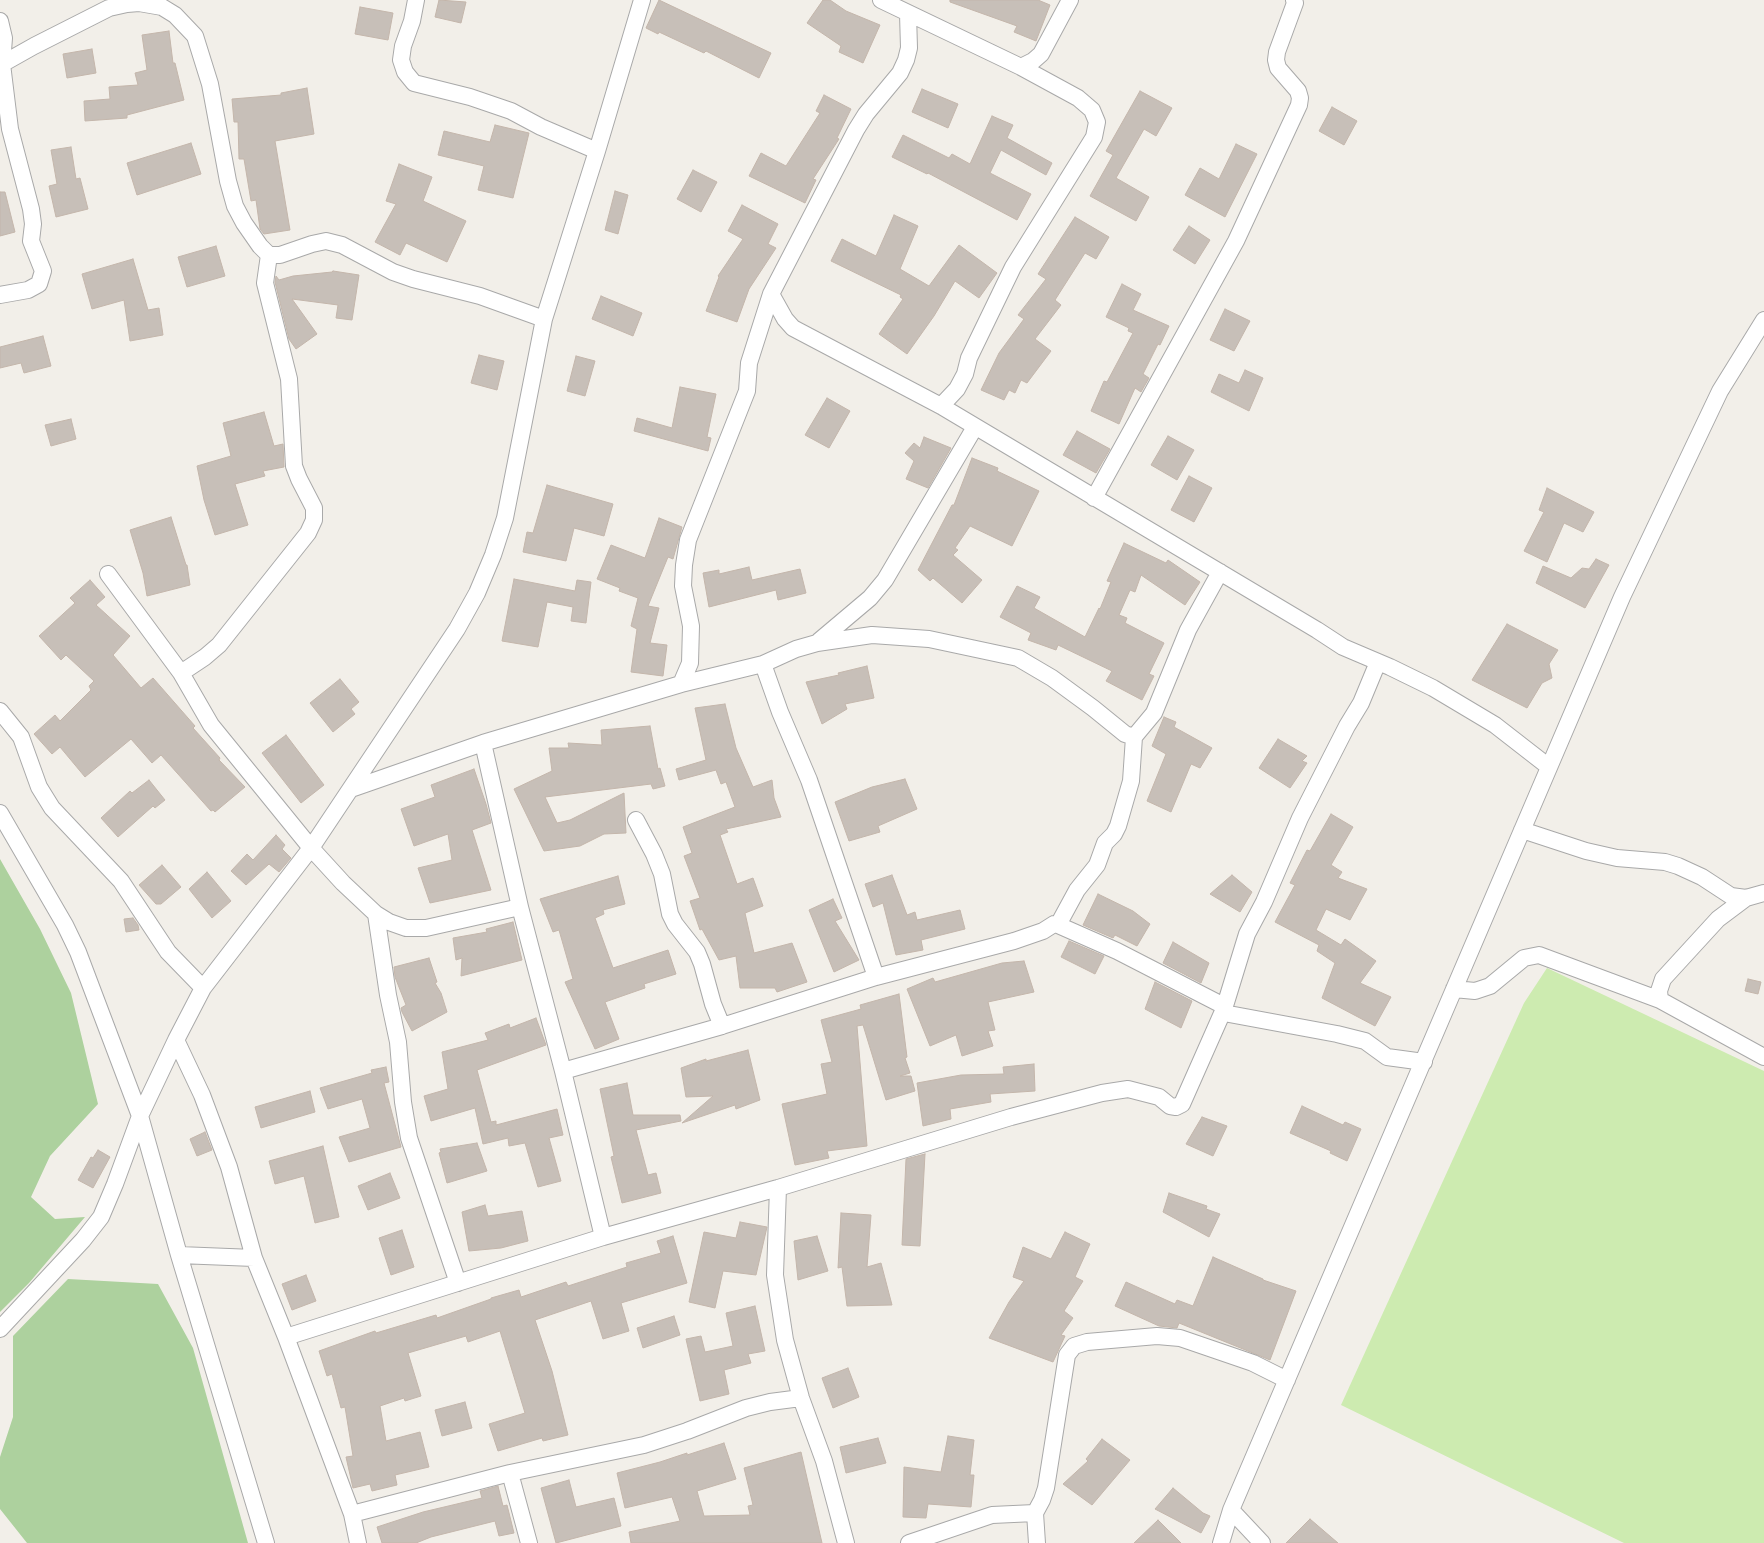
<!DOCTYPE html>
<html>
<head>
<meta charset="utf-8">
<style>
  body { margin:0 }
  canvas { display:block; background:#f2efe9 }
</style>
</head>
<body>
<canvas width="1764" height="1543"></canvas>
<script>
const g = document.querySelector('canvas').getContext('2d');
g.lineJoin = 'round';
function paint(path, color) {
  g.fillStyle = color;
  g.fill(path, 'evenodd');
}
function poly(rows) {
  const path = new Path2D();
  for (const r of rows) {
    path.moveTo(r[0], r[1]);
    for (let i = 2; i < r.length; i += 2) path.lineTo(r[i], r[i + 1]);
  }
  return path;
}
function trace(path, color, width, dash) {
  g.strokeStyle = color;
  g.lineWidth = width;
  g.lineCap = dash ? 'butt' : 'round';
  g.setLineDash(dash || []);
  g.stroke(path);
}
const grass = poly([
  [1547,968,1764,1071,1764,1543,1624,1543,1341,1405,1524,1003]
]);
const forest = poly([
  [0,859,40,929,71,993,98,1104,50,1156,31,1197,55,1219,85,1217,29,1283,0,1312],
  [68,1279,158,1284,193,1348,248,1543,27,1543,0,1509,0,1457,13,1417,13,1336]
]);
const building = poly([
  [439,0,466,2,461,23,435,17,439,0],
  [659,0,771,53,759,78,706,51,704,53,659,32,658,34,646,28,659,0],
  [823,0,830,0,846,11,880,25,863,63,839,52,841,46,807,23,823,0],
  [950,0,1038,0,1050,5,1036,41,1014,32,1017,26,950,2,950,0],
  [360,7,393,13,388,40,355,34,360,7],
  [169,31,173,63,175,63,184,100,127,115,127,118,85,121,84,101,110,99,109,87,138,85,135,73,147,70,142,35,169,31],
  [92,49,96,73,67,78,63,54,92,49],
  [307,88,314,134,275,141,290,230,264,234,260,229,256,200,251,201,244,159,239,159,238,122,234,122,232,99,281,95,281,93,307,88],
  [922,89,958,104,948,128,912,112,922,89],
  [1140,91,1172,108,1156,136,1144,129,1116,178,1149,197,1136,221,1090,196,1113,155,1106,151,1140,91],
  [824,95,851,109,837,138,839,139,813,179,816,180,805,203,749,176,761,153,786,166,820,113,816,111,824,95],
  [1332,107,1357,121,1344,145,1319,131,1332,107],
  [992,116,1013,125,1007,138,1052,163,1046,175,1001,150,990,173,1031,194,1017,220,928,173,927,174,892,157,903,135,949,158,952,154,970,164,992,116],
  [495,125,529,133,513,198,478,190,484,166,438,155,444,131,490,142,495,125],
  [191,143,201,174,137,195,127,163,191,143],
  [1236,144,1257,154,1225,217,1185,195,1200,168,1219,179,1236,144],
  [71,147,76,179,80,178,88,209,56,217,49,186,57,184,51,150,71,147],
  [399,164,432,177,423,201,466,221,447,262,406,243,400,255,375,242,396,204,386,201,399,164],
  [693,170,717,182,701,212,677,199,693,170],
  [615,191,628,195,618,234,605,230,615,191],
  [0,192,5,192,15,232,0,236,0,192],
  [742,205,778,224,768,244,776,248,749,289,737,322,706,311,719,277,718,276,743,239,728,231,742,205],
  [894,215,918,226,900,269,929,286,959,245,997,273,979,298,955,281,934,316,907,354,879,334,903,299,900,297,901,295,831,261,842,239,876,256,894,215],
  [1075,217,1109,237,1096,259,1085,253,1055,300,1061,305,1035,339,1051,351,1027,383,1021,380,1015,393,1009,390,1004,400,981,390,999,353,1024,319,1018,315,1046,279,1038,274,1075,217],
  [1189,226,1210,240,1195,264,1173,250,1189,226],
  [216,246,225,276,187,287,178,257,216,246],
  [133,259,148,310,159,308,163,335,130,341,124,300,92,309,82,274,133,259],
  [333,271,359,275,352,320,336,318,338,305,292,299,317,334,296,349,289,339,275,282,276,276,279,280,293,276,332,272,333,271],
  [1122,284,1141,294,1133,310,1169,326,1160,345,1158,344,1143,374,1149,378,1141,392,1135,388,1119,424,1091,411,1104,381,1107,382,1133,333,1128,331,1129,328,1106,317,1122,284],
  [601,296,642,313,633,336,592,319,601,296],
  [1225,309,1250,321,1234,351,1210,340,1225,309],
  [43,336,51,366,24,373,21,363,0,368,0,347,43,336],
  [479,355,504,361,497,390,471,383,479,355],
  [576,356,595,361,585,396,567,391,576,356],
  [1245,370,1263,378,1249,411,1211,392,1219,374,1239,383,1245,370],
  [680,387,716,394,707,437,711,438,708,451,634,431,637,418,672,428,680,387],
  [827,398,850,411,829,448,805,435,827,398],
  [264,412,274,446,283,444,284,467,263,471,265,476,235,484,248,525,215,535,204,500,197,466,231,456,223,423,264,412],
  [71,419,76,439,51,446,45,425,71,419],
  [1077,431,1110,449,1096,473,1063,455,1077,431],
  [1168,436,1194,450,1177,480,1151,465,1168,436],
  [924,437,951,448,928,488,906,479,914,461,905,453,914,443,920,448,924,437],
  [972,458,998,468,997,471,1039,491,1012,546,970,526,955,548,958,550,953,555,982,580,962,603,933,578,930,581,918,570,952,505,954,505,972,458],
  [1189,476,1212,488,1194,522,1171,510,1189,476],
  [547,485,613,504,604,536,574,528,566,561,523,552,527,532,533,533,547,485],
  [1547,488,1594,512,1583,532,1564,523,1547,562,1524,551,1544,512,1539,510,1547,488],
  [171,517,186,565,187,565,190,585,147,596,143,573,130,530,171,517],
  [659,518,682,527,673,559,668,557,648,606,659,608,650,643,667,645,663,676,631,672,637,629,631,626,638,598,619,591,620,588,597,579,611,545,645,558,659,518],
  [1124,543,1166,563,1168,560,1200,582,1185,605,1141,575,1135,592,1130,590,1119,615,1127,618,1125,623,1164,643,1149,674,1154,676,1142,700,1106,681,1112,671,1058,645,1056,650,1028,640,1031,633,1000,617,1017,586,1040,597,1034,608,1085,637,1099,608,1100,609,1111,582,1107,581,1124,543],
  [1596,559,1609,565,1585,608,1536,583,1543,566,1571,578,1582,568,1589,569,1596,559],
  [749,567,752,580,800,569,806,593,778,600,776,590,709,607,703,573,719,570,719,574,749,567],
  [514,579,575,591,577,580,591,582,586,623,571,621,573,607,547,602,538,647,502,641,514,579],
  [90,580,105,597,96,605,130,636,113,655,141,688,153,678,195,726,193,728,220,758,219,760,245,787,215,812,213,810,211,811,161,755,152,763,131,739,85,777,60,747,52,754,34,734,55,715,60,721,91,690,89,686,94,681,66,655,61,660,39,636,75,603,70,598,90,580],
  [1507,624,1558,650,1549,664,1552,678,1542,683,1527,708,1472,680,1507,624],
  [867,666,874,698,845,704,847,709,822,724,806,682,839,675,838,673,867,666],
  [340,679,359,702,351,709,355,714,333,732,310,703,340,679],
  [725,704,736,748,753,787,772,780,774,798,781,817,726,829,728,832,720,835,737,884,753,878,763,906,745,913,754,953,792,943,807,982,777,992,775,988,740,988,736,956,719,960,702,929,700,930,690,901,700,898,684,856,692,853,683,827,735,807,726,782,721,784,716,770,679,780,676,769,706,760,695,708,725,704],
  [1164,717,1176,722,1174,727,1212,748,1200,768,1191,764,1171,812,1147,801,1166,754,1152,746,1164,717],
  [650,726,658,769,660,768,665,786,653,789,651,784,545,797,557,823,570,820,624,793,626,833,604,834,580,846,544,851,514,789,552,771,549,748,569,748,568,743,602,745,601,730,650,726],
  [286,735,324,785,301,803,262,753,286,735],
  [1278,739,1307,756,1302,761,1307,763,1290,788,1259,768,1278,739],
  [474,769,486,804,491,823,472,830,491,890,430,903,418,868,452,860,448,834,414,846,401,809,435,797,431,785,474,769],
  [905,779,917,809,878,826,880,832,849,841,835,802,872,787,905,779],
  [149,780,165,800,155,808,153,806,118,837,101,818,130,791,132,793,149,780],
  [1331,814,1353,827,1331,865,1342,872,1338,878,1367,889,1350,920,1326,909,1316,930,1341,945,1345,939,1376,961,1360,983,1391,997,1375,1026,1322,998,1335,963,1317,951,1319,945,1275,922,1295,885,1290,883,1307,850,1310,851,1331,814],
  [276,835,285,845,282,849,291,858,279,872,269,864,246,885,231,871,247,854,253,860,276,835],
  [162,865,181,887,161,904,156,904,139,885,162,865],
  [207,872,231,901,212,918,189,889,207,872],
  [892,875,907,915,915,912,917,920,960,910,965,929,921,940,923,950,896,955,883,903,873,907,865,884,892,875],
  [1232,875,1252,892,1240,912,1210,894,1232,875],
  [618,876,625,904,603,910,604,914,595,918,613,968,668,950,676,974,644,984,645,988,605,1002,619,1039,595,1049,565,982,573,979,559,930,553,932,540,899,618,876],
  [1098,894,1133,911,1150,924,1137,946,1115,935,1113,938,1083,925,1098,894],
  [833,899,842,918,835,921,859,960,834,972,809,910,833,899],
  [133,918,138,925,139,930,126,932,124,919,133,918],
  [513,922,522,960,461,976,462,958,456,960,453,938,487,932,486,929,513,922],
  [1069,941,1104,956,1095,974,1061,957,1069,941],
  [1173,942,1209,963,1201,983,1163,963,1173,942],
  [429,958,437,982,435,983,441,993,447,1012,412,1031,402,1012,401,1008,406,1005,395,977,394,967,429,958],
  [1024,961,1034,992,988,1002,995,1030,988,1031,993,1046,962,1056,956,1035,930,1046,907,989,933,978,935,982,1002,963,1024,961],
  [1748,979,1761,982,1758,994,1745,991,1748,979],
  [1155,982,1192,1001,1181,1028,1145,1009,1155,982],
  [899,994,907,1057,905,1058,910,1073,900,1076,911,1076,915,1091,886,1100,863,1025,857,1026,867,1146,827,1151,829,1158,795,1165,782,1104,827,1094,821,1064,832,1062,821,1020,861,1009,860,1005,899,994],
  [536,1018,546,1045,477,1070,491,1122,496,1121,496,1125,557,1109,563,1135,549,1138,561,1181,538,1187,525,1143,509,1146,508,1138,483,1144,475,1108,431,1121,424,1096,448,1089,442,1052,488,1040,485,1033,509,1024,510,1028,536,1018],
  [748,1050,760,1100,736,1109,735,1105,682,1123,713,1096,686,1097,681,1068,706,1059,706,1061,748,1050],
  [1034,1064,1035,1091,990,1094,991,1102,950,1109,951,1119,923,1126,917,1083,961,1075,1004,1074,1003,1067,1034,1064],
  [386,1067,389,1082,384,1083,401,1147,349,1162,339,1137,370,1128,362,1099,328,1109,320,1088,372,1073,371,1070,386,1067],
  [627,1083,633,1115,680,1115,681,1121,636,1130,648,1175,656,1173,661,1193,622,1203,611,1157,614,1156,600,1089,627,1083],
  [310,1091,315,1112,261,1128,255,1107,310,1091],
  [1302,1106,1343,1125,1345,1122,1361,1129,1347,1161,1330,1153,1331,1151,1290,1133,1302,1106],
  [1202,1117,1227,1126,1213,1156,1186,1144,1202,1117],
  [205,1132,212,1150,197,1156,190,1139,205,1132],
  [477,1143,487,1171,447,1183,439,1153,441,1152,440,1149,477,1143],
  [323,1146,339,1217,315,1223,304,1176,275,1184,269,1161,323,1146],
  [98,1150,110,1157,93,1188,78,1180,91,1157,93,1158,98,1150],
  [925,1154,920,1246,902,1245,906,1159,925,1154],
  [390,1173,400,1198,368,1210,358,1186,390,1173],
  [1169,1193,1207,1206,1206,1209,1220,1214,1209,1237,1163,1212,1169,1193],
  [485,1205,488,1216,522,1211,528,1241,501,1248,469,1251,462,1212,485,1205],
  [841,1213,871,1215,867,1267,881,1263,892,1305,847,1306,842,1267,838,1268,841,1213],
  [740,1222,767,1227,756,1275,723,1271,715,1308,689,1302,704,1232,736,1238,740,1222],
  [402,1230,414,1267,391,1275,379,1238,402,1230],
  [1065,1232,1090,1244,1075,1277,1083,1281,1064,1311,1073,1318,1061,1335,1065,1336,1053,1362,989,1338,1009,1302,1024,1281,1013,1277,1023,1247,1051,1259,1065,1232],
  [673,1236,687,1283,621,1303,629,1331,603,1339,591,1301,535,1320,552,1371,568,1435,543,1441,542,1438,498,1451,489,1424,525,1413,500,1331,468,1342,466,1336,408,1353,421,1396,405,1401,404,1398,380,1406,386,1441,420,1432,429,1467,395,1475,397,1485,372,1491,370,1484,353,1488,346,1457,353,1456,345,1407,341,1408,332,1374,327,1376,319,1351,375,1331,376,1333,436,1315,437,1318,491,1299,491,1298,519,1290,521,1297,566,1282,568,1286,627,1267,626,1263,661,1253,657,1241,673,1236],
  [817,1236,828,1271,798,1280,794,1241,817,1236],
  [1213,1257,1263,1279,1263,1280,1296,1291,1270,1360,1179,1323,1177,1328,1159,1326,1115,1306,1126,1282,1175,1304,1177,1300,1193,1306,1213,1257],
  [306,1275,316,1301,292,1310,282,1284,306,1275],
  [755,1306,765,1351,748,1354,751,1363,724,1370,729,1394,700,1401,686,1339,701,1336,705,1352,733,1346,726,1313,755,1306],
  [674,1316,680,1335,643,1348,637,1328,674,1316],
  [848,1368,859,1397,833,1408,822,1378,848,1368],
  [465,1402,472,1428,442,1436,435,1410,465,1402],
  [948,1436,974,1440,970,1475,974,1475,971,1507,928,1504,926,1518,903,1517,904,1467,941,1472,948,1436],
  [878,1438,886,1463,846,1473,840,1447,878,1438],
  [1102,1439,1130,1460,1092,1505,1063,1484,1088,1461,1086,1459,1102,1439],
  [724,1443,736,1479,697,1491,704,1516,750,1515,748,1506,753,1505,744,1468,801,1452,822,1543,631,1543,629,1532,680,1521,672,1497,625,1508,617,1473,660,1462,687,1453,687,1455,724,1443],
  [569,1480,576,1507,614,1498,621,1526,556,1543,541,1488,569,1480],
  [498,1486,503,1506,507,1505,514,1533,499,1536,495,1521,431,1537,416,1543,382,1543,377,1527,423,1512,482,1498,480,1491,498,1486],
  [1173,1488,1203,1513,1210,1516,1201,1533,1155,1509,1173,1488],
  [1310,1519,1338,1543,1286,1543,1310,1519],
  [1158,1520,1181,1543,1134,1543,1158,1520]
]);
const minor = poly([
  [416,0,412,21,403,46,401,60,405,72,414,83,470,97,511,111,541,127,597,151],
  [881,0,1021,67,1078,98,1092,110,1097,122,1094,137,1013,267,969,358,965,374,957,389,941,406],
  [0,21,4,38,2,64,10,129,31,209,33,224,31,241,43,271,39,284,28,290,0,295],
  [2,64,34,46,109,8,127,4,139,3,162,7,175,15,195,36,210,84,228,181,235,206,244,223,260,246,269,255,280,255,312,244,326,241,342,245,393,272,413,279,480,296,544,319],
  [1021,67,1033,61,1041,54,1070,0],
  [771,294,785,319,793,328,941,406,1317,630,1343,647,1390,667,1433,688,1495,725,1549,767],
  [1094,498,1236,241,1299,105,1300,98,1298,91,1278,68,1276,60,1277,52,1295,3,1294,0],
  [108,574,181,673,211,725,311,848,343,883,376,914,389,922,406,928,426,928,520,907],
  [819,641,870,598,885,580,975,427],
  [763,664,780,712,809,780,876,977],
  [181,673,205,657,219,645,308,533,314,520,314,508,299,479,294,466,289,379,265,283,269,255],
  [681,684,690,663,691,626,683,586,684,565,688,540,747,391,749,363,771,294,856,130,866,114,900,73,906,60,909,48,908,14],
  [0,711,21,737,39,787,52,808,121,881,168,952,203,988],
  [483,743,520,907,563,1071,603,1237],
  [351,789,483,743,681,684,763,664,796,649,817,643,872,635,929,639,1018,658,1052,678,1093,708,1125,734,1134,737,1154,713,1188,630,1220,572],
  [0,813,65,925,78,952,140,1116,179,1255,266,1543],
  [636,820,654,854,662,874,670,914,675,924,697,952,702,964,713,1004,722,1026],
  [1522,830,1586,851,1617,858,1665,862,1678,866,1702,877,1731,896,1746,898,1764,893],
  [376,914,388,995,398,1042,403,1102,409,1138,458,1283],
  [1058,925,1117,951,1224,1006],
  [1454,989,1475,991,1490,986,1524,958,1539,955,1660,1000,1764,1057],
  [1660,1000,1659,991,1663,979,1718,919,1746,898],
  [1224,1009,1229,1014,1337,1034,1365,1041,1387,1057,1424,1062],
  [176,1040,202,1095,229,1167,254,1258,286,1337,352,1514,358,1543],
  [563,1071,722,1026,876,977,1014,941,1043,931,1054,924,1058,925,1077,890,1097,865,1105,843,1114,834,1118,826,1131,781,1134,737],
  [778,1188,775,1275,785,1340,801,1398,824,1461,846,1543],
  [179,1255,254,1258],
  [0,1329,83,1240,101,1217,115,1184,140,1116,176,1040,203,988,311,848,457,629,477,593,493,555,505,518,544,319,597,151,642,0],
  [286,1337,603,1237,778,1188,1011,1117,1102,1093,1128,1089,1159,1097,1170,1106,1176,1107,1182,1104,1224,1009,1247,934,1264,902,1300,818,1347,726,1361,703,1378,662],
  [510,1473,529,1543],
  [1231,1510,1262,1543],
  [352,1514,510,1473,644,1445,687,1431,746,1408,770,1402,801,1398],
  [909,1543,992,1515,1035,1513],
  [1037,1543,1035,1513,1042,1500,1046,1488,1067,1355,1074,1346,1087,1342,1157,1336,1180,1338,1253,1363,1287,1380],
  [1221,1543,1231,1510,1622,597,1720,391,1764,320]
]);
paint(grass, '#cdebb0');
paint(forest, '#add19e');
paint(building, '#c7bfb8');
trace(building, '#c4b6ab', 1);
trace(minor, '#a9a9a9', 18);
trace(minor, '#fff', 16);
</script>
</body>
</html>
